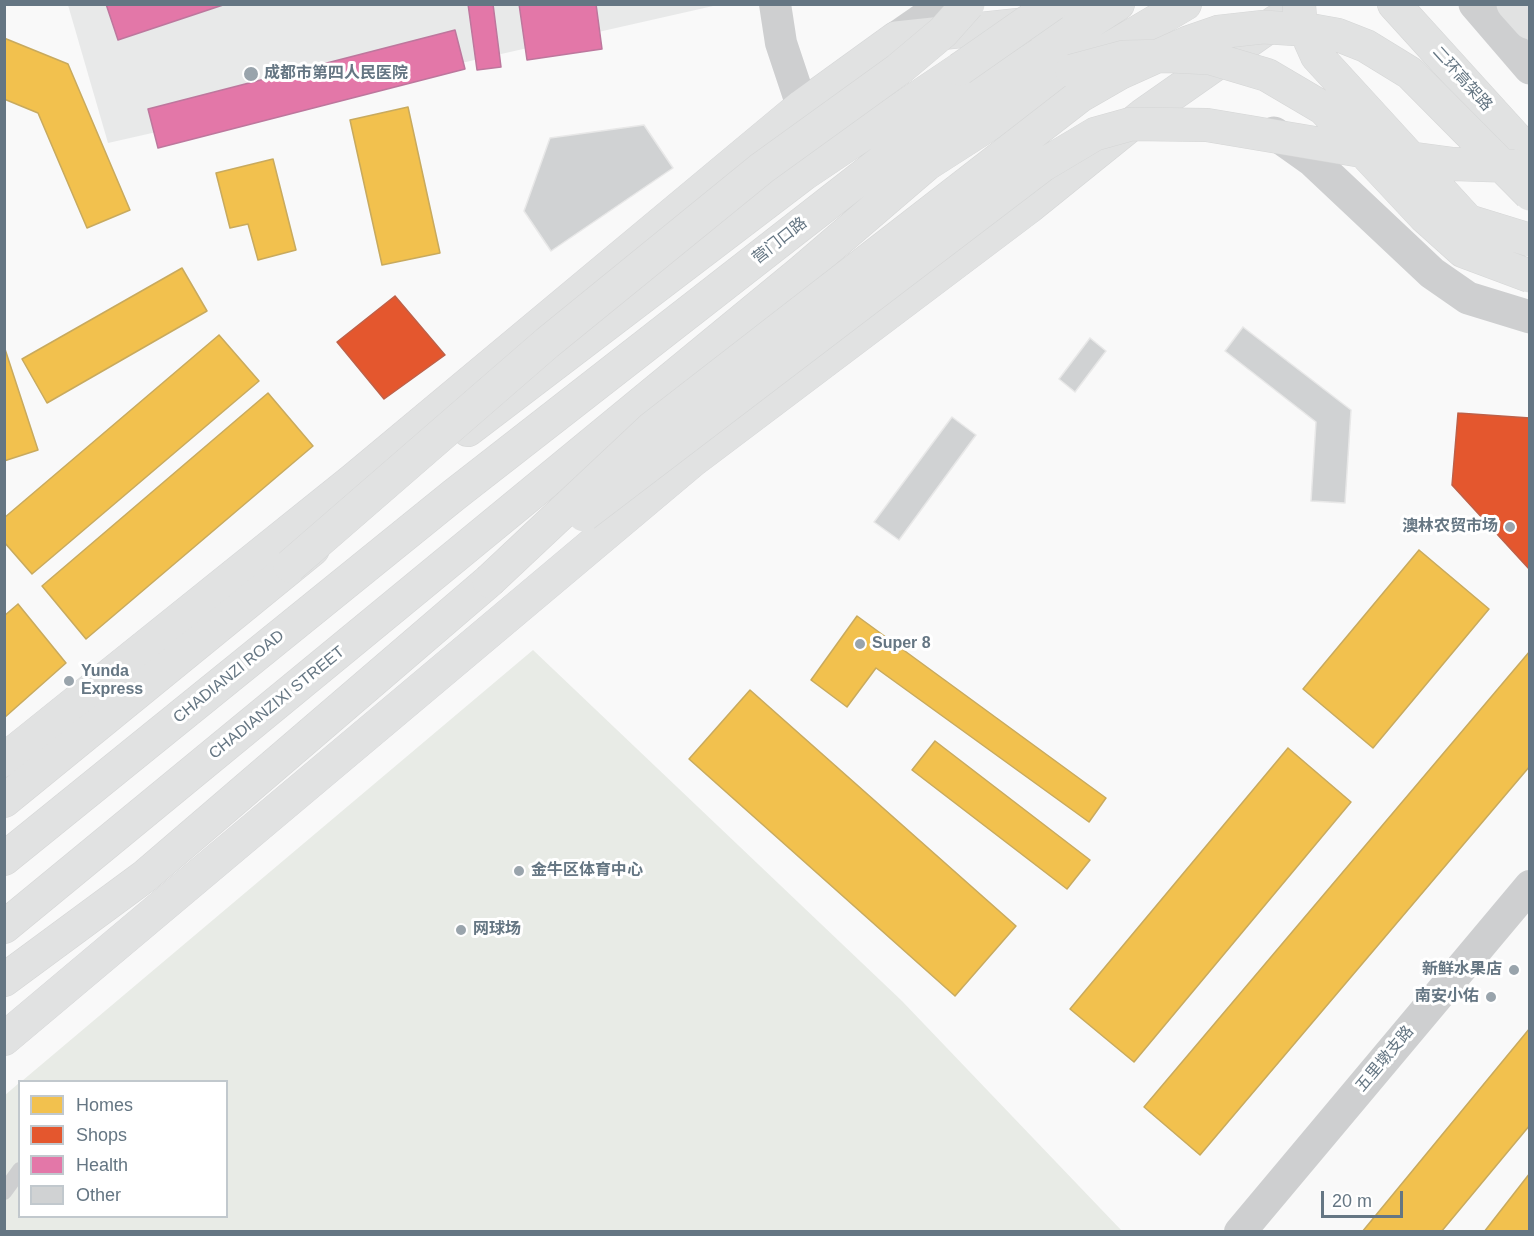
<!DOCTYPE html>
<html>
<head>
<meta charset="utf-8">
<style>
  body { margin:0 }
  #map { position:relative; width:1534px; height:1236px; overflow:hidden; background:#f9f9f9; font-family:Helvetica,sans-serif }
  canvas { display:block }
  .frame { position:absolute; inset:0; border:6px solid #657683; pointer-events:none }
  .legend { position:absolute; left:18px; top:1080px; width:210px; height:138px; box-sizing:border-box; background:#fff; border:2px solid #c1c8cd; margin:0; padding:8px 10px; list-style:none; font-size:18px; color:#657683 }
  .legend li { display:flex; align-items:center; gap:12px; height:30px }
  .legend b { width:30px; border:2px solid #c1c8cd }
  .scale { position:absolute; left:1321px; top:1191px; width:82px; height:27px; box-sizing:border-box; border:3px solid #657683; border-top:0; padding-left:8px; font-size:18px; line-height:21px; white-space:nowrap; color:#657683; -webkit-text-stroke:4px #fff; paint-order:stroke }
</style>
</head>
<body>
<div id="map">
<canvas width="1534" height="1236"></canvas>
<div class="frame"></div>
<ul class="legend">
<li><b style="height:16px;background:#f2c14e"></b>Homes</li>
<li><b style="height:16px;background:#e4572e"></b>Shops</li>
<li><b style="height:16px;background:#e377a8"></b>Health</li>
<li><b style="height:16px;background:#d0d2d3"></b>Other</li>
</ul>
<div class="scale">20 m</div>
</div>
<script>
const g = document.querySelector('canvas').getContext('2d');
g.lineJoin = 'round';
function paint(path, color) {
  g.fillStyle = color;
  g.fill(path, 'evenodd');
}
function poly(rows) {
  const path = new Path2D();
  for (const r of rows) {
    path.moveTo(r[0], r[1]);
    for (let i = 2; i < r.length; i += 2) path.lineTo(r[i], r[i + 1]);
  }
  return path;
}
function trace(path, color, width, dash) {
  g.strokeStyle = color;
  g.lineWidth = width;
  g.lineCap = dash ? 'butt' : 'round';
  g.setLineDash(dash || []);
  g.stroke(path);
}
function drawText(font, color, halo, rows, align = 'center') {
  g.font = font + ' Helvetica,"Noto Sans SC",sans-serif';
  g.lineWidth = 6;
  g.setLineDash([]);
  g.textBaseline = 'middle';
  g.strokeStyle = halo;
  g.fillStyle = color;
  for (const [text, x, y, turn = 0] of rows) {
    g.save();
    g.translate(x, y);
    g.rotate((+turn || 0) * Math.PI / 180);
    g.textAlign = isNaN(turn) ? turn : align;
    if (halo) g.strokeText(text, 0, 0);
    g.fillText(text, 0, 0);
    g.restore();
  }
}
const built = poly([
  [722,4,108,143,68,5]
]);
const green = poly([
  [533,650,902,1001,1122,1231,5,1231,4,1096,19,1083,20,1216,226,1216,226,1082,22,1081]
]);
const homes = poly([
  [4,38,68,64,130,210,87,228,38,113,4,99,4,38],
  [408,107,440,253,382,265,350,120,408,107],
  [273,159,296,250,258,260,248,224,230,228,216,173,273,159],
  [182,268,207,311,47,403,22,359,182,268],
  [219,335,259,381,32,574,4,542,4,518,219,335],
  [4,346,38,450,4,461,4,346],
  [268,393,313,446,86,639,42,586,268,393],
  [1419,550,1489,609,1373,748,1303,689,1419,550],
  [18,604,66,663,4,718,4,616,18,604],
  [857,616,1106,798,1089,822,876,668,847,707,811,680,857,616],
  [1530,651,1530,766,1200,1155,1144,1107,1530,651],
  [750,690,1016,926,955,996,689,759,750,690],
  [935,741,1090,860,1067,889,912,770,935,741],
  [1288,748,1351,802,1134,1062,1070,1009,1288,748],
  [1530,1028,1530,1125,1441,1232,1362,1232,1530,1028],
  [1530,1173,1530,1232,1484,1232,1530,1173]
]);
const shops = poly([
  [395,296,445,355,384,399,337,342,395,296],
  [1458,413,1530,418,1530,570,1452,485,1458,413]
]);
const health = poly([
  [106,4,226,4,118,40,106,4],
  [468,4,493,4,501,67,477,70,468,4],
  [519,4,596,4,602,49,527,60,519,4],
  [455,30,465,69,158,148,148,109,455,30]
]);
const building = poly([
  [644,125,673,168,551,251,524,211,550,138,644,125],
  [1243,327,1351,410,1345,503,1311,501,1316,422,1225,351,1243,327],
  [1090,338,1106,351,1075,392,1059,379,1090,338],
  [952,417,976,435,899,540,874,522,952,417]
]);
const service = poly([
  [4,1192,20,1170]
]);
const minor = poly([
  [775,4,781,43,802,106],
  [1240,1232,1530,886]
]);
const tertiary = poly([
  [1475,4,1530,68],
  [896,38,945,4],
  [1274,133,1312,160,1432,273,1468,298,1530,317]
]);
const secondary = poly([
  [1513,4,1530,23],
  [4,760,353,480,802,106,896,38,1046,22,1074,4],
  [4,1039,692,461,1029,207,1143,115,1277,21]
]);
const trunk = poly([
  [1394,4,1530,154],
  [468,430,804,174,960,69],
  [4,801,313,549],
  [4,859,454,495,917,134,1118,4],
  [4,927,801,272,927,164,1072,71,1185,4],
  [4,980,145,876,489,581]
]);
const trunkBridge = poly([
  [1299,4,1300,18,1317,56,1468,221,1530,240],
  [960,69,1053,4],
  [1072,71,1124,57,1170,56,1210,58,1267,75,1323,108,1424,216,1463,251,1530,276],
  [584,515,1043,165,1095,134,1131,124,1207,125,1386,155,1453,164,1514,166],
  [290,566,547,343,762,168,899,69,943,32,968,4],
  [489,581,652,428,1080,96,1120,73,1189,42,1218,32,1263,27,1310,30,1338,35,1366,46,1410,73,1530,194]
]);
const markers = [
  [251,74,8,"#99a4ac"],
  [1510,527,6,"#99a4ac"],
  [860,644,6,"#99a4ac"],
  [69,681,6,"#99a4ac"],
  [519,871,6,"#99a4ac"],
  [461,930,6,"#99a4ac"],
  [1514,970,6,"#99a4ac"],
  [1491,997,6,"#99a4ac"]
];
const poiNames = [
  ["成都市第四人民医院",264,74],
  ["澳林农贸市场",1498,527,"right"],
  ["Super 8",872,644],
  ["Yunda",81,672],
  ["Express",81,690],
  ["金牛区体育中心",531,871],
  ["网球场",473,930],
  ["新鲜水果店",1502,970,"right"],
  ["南安小佑",1479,997,"right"]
];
const streetNames = [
  ["二环高架路",1462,79,48],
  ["营门口路",780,241,-38],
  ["CHADIANZI ROAD",229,677,-39],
  ["CHADIANZIXI STREET",277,703,-39],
  ["五里墩支路",1385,1059,-50]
];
paint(built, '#e8e9e9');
paint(green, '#e8ebe6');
paint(homes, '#f2c14e');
trace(homes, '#c8aa5e', 1.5);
paint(shops, '#e4572e');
trace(shops, '#be6048', 1.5);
paint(health, '#e377a8');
trace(health, '#bd779d', 1.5);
paint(building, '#d0d2d3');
trace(building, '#e8e8e8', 1.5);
trace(secondary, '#d5d6d7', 34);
trace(trunk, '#d5d6d6', 34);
trace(service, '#cecfd0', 16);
trace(minor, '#cecfd0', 32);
trace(tertiary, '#cecfd0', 33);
trace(secondary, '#e1e2e2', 33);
trace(trunk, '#e1e2e2', 33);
trace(trunkBridge, '#d5d6d6', 34, []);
trace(trunkBridge, '#e1e2e2', 33);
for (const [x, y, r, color] of markers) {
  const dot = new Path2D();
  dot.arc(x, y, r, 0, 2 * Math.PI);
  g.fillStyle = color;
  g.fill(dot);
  trace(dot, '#fff', 2);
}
drawText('bold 16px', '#657683', '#fff', poiNames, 'left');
drawText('16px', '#657683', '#fff', streetNames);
</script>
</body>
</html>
